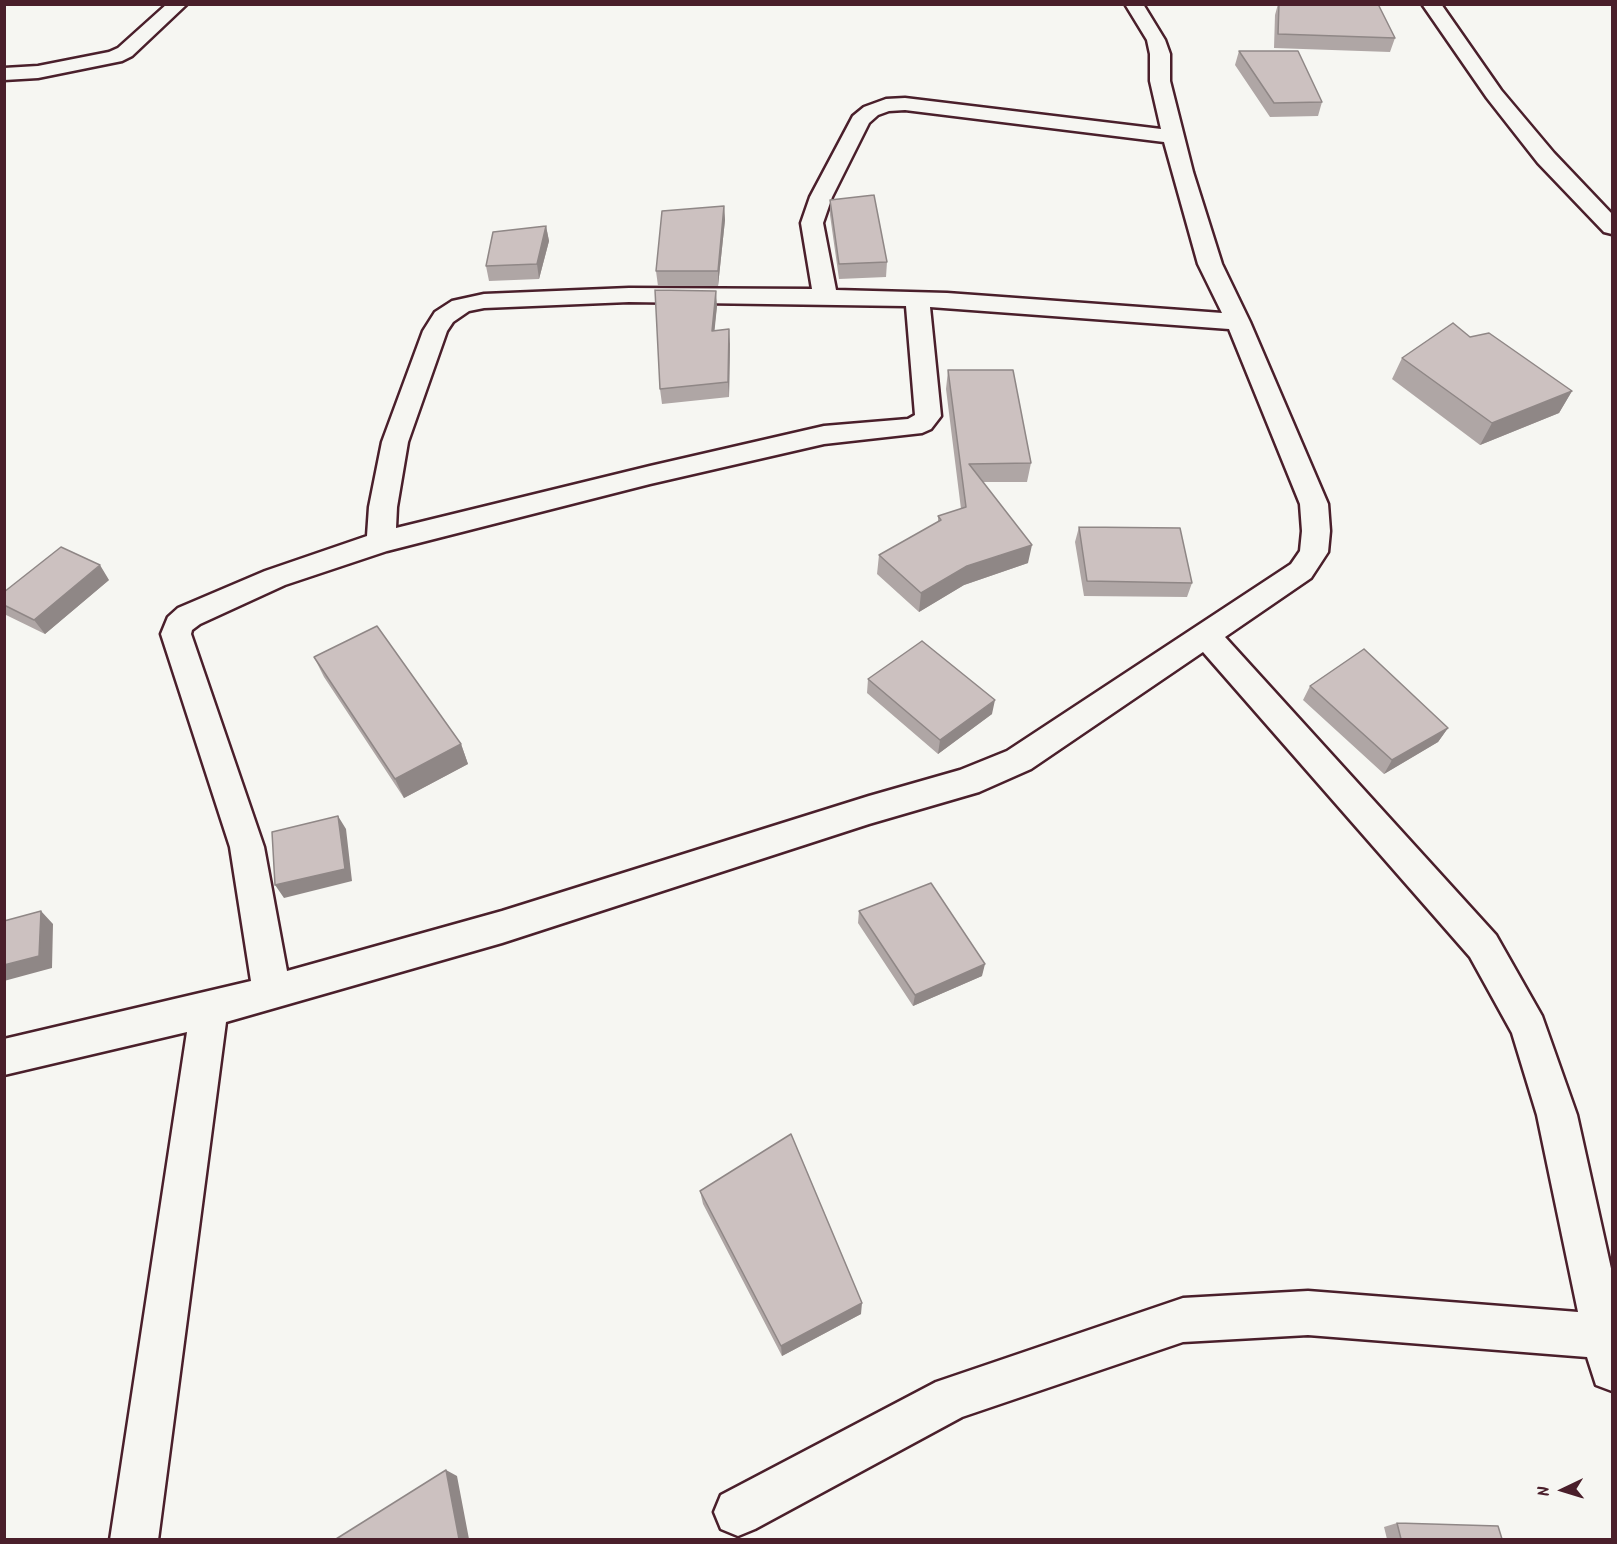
<!DOCTYPE html>
<html>
<head>
<meta charset="utf-8">
<style>
  body { margin:0 }
  #map { position:relative; width:1617px; height:1544px; overflow:hidden; background:#f6f6f2; font-family:Kalam,sans-serif }
  canvas { display:block }
  .frame { position:absolute; inset:0; border:6px solid #4a1f2b; pointer-events:none }
  .north { position:absolute; left:1533px; top:1460px; width:60px; height:60px; -webkit-text-stroke:4px #f6f6f2; paint-order:stroke; rotate:266deg; font-size:16px; font-weight:700; line-height:24px; text-align:center; color:#4a1f2b }
  .north::after { content:''; display:block; margin:auto; width:21px; height:27px; background:#4a1f2b; clip-path:polygon(50% 0,100% 100%,50% 72%,0 100%) }
</style>
</head>
<body>
<div id="map">
<canvas width="1617" height="1544"></canvas>
<div class="frame"></div>
<div class="north">N</div>
</div>
<script>
const g = document.querySelector('canvas').getContext('2d');
g.lineJoin = 'round';
function poly(rows) {
  const path = new Path2D();
  for (const r of rows) {
    path.moveTo(r[0], r[1]);
    for (let i = 2; i < r.length; i += 2) path.lineTo(r[i], r[i + 1]);
  }
  return path;
}
function trace(path, color, width, dash) {
  g.strokeStyle = color;
  g.lineWidth = width;
  g.lineCap = dash ? 'butt' : 'round';
  g.setLineDash(dash || []);
  g.stroke(path);
}
function paint(path, color) {
  g.fillStyle = color;
  g.fill(path, 'evenodd');
}
const minor = poly([
  [167,4,187,4,132,56,122,61,38,78,4,80,4,68,38,66,109,52,118,48,167,4],
  [1125,4,1143,4,1165,40,1170,54,1170,81,1193,172,1222,264,1250,322,1328,504,1330,531,1328,552,1311,578,1225,637,1496,935,1542,1016,1577,1115,1612,1273,1612,1391,1596,1385,1587,1357,1308,1335,1183,1342,962,1417,755,1529,738,1536,721,1529,714,1512,721,1495,936,1382,1183,1298,1308,1291,1578,1312,1537,1115,1512,1033,1470,957,1203,652,1031,769,979,792,869,824,502,943,226,1022,158,1540,110,1540,187,1032,4,1075,4,1039,251,981,230,847,161,634,168,617,178,608,265,571,367,536,369,507,382,442,423,331,435,312,452,301,484,294,629,288,812,289,801,223,810,197,853,116,864,107,886,99,905,98,1161,129,1150,81,1150,54,1147,40,1125,4],
  [905,110,1164,142,1198,264,1222,313,947,293,836,290,823,223,832,197,869,123,878,115,889,111,905,110],
  [629,302,906,306,915,415,908,419,824,426,650,466,396,528,397,507,408,442,447,331,453,322,469,311,484,308,629,302],
  [930,307,1229,329,1300,504,1302,531,1300,551,1291,564,1007,751,960,770,869,796,502,911,287,971,264,847,191,634,192,630,200,624,285,585,387,551,650,484,824,444,922,433,931,429,941,416,930,307],
  [1422,4,1441,4,1501,90,1554,153,1612,214,1612,234,1604,232,1538,163,1487,98,1422,4]
]);
const wall = poly([
  [1278,4,1378,4,1395,38,1390,52,1274,48,1275,15],
  [1239,51,1322,102,1318,116,1270,117,1235,65],
  [830,200,887,262,886,277,839,279,830,215],
  [724,206,725,220,718,286,658,286,656,271],
  [546,226,549,241,539,279,489,281,486,266],
  [717,306,714,330,730,344,729,397,662,404,660,389],
  [1470,337,1572,391,1559,413,1480,445,1392,379,1402,358],
  [948,370,1031,463,1027,482,983,482,1028,563,964,585,919,612,877,574,879,555,938,523,938,516,961,509,946,389],
  [1079,527,1192,583,1187,597,1084,596,1075,542],
  [109,580,45,634,4,614,4,592],
  [314,657,461,744,468,764,404,798,324,677],
  [868,679,992,714,938,754,867,693],
  [1310,686,1448,728,1438,742,1384,774,1303,700],
  [859,911,982,976,913,1006,858,923],
  [700,1191,861,1314,782,1356,703,1204],
  [1397,1523,1502,1539,1387,1539,1384,1527]
]);
const shadedWall = poly([
  [724,206,725,220,718,286,718,271],
  [546,226,549,241,539,279,537,264],
  [716,291,717,306,713,346,712,331],
  [729,329,730,344,729,397,728,382],
  [1572,391,1559,413,1480,445,1492,423],
  [1032,545,1028,563,964,585,919,612,921,593,967,566],
  [100,565,109,580,45,634,34,620],
  [995,700,992,714,938,754,940,740],
  [1448,728,1438,742,1384,774,1392,760],
  [461,744,468,764,404,798,395,779],
  [338,816,346,829,352,881,284,898,275,885],
  [41,911,53,924,52,968,4,981,4,965],
  [985,964,982,976,913,1006,915,995],
  [862,1303,861,1314,782,1356,781,1346],
  [446,1470,457,1476,469,1539,459,1539]
]);
const building = poly([
  [1279,4,1378,4,1395,38,1278,34,1279,4],
  [1239,51,1298,51,1322,102,1274,103,1239,51],
  [874,195,887,262,839,264,830,200,874,195],
  [724,206,718,271,656,271,662,211,724,206],
  [546,226,537,264,486,266,493,232,546,226],
  [655,290,716,291,712,331,729,329,728,382,660,389,655,290],
  [1453,323,1470,337,1489,333,1572,391,1492,423,1402,358,1453,323],
  [948,370,1013,370,1031,463,969,464,1032,545,967,566,921,593,879,555,941,520,938,516,966,507,948,370],
  [1079,527,1180,528,1192,583,1087,581,1079,527],
  [61,547,100,565,34,620,4,605,4,592,61,547],
  [377,626,461,744,395,779,314,657,377,626],
  [922,641,995,700,940,740,868,679,922,641],
  [1364,649,1448,728,1392,760,1310,686,1364,649],
  [338,816,345,869,275,885,272,832,338,816],
  [931,883,985,964,915,995,859,911,931,883],
  [41,911,39,956,4,965,4,921,41,911],
  [791,1134,862,1303,781,1346,700,1191,791,1134],
  [446,1470,459,1539,336,1539,446,1470],
  [1397,1523,1498,1526,1502,1539,1401,1539,1397,1523]
]);
trace(minor, '#4a1f2b', 5);
paint(minor, '#f6f6f2');
paint(wall, '#afa6a5');
paint(shadedWall, '#8f8786');
paint(building, '#ccc1c0');
trace(building, '#8f8786', 1.5);
</script>
</body>
</html>
